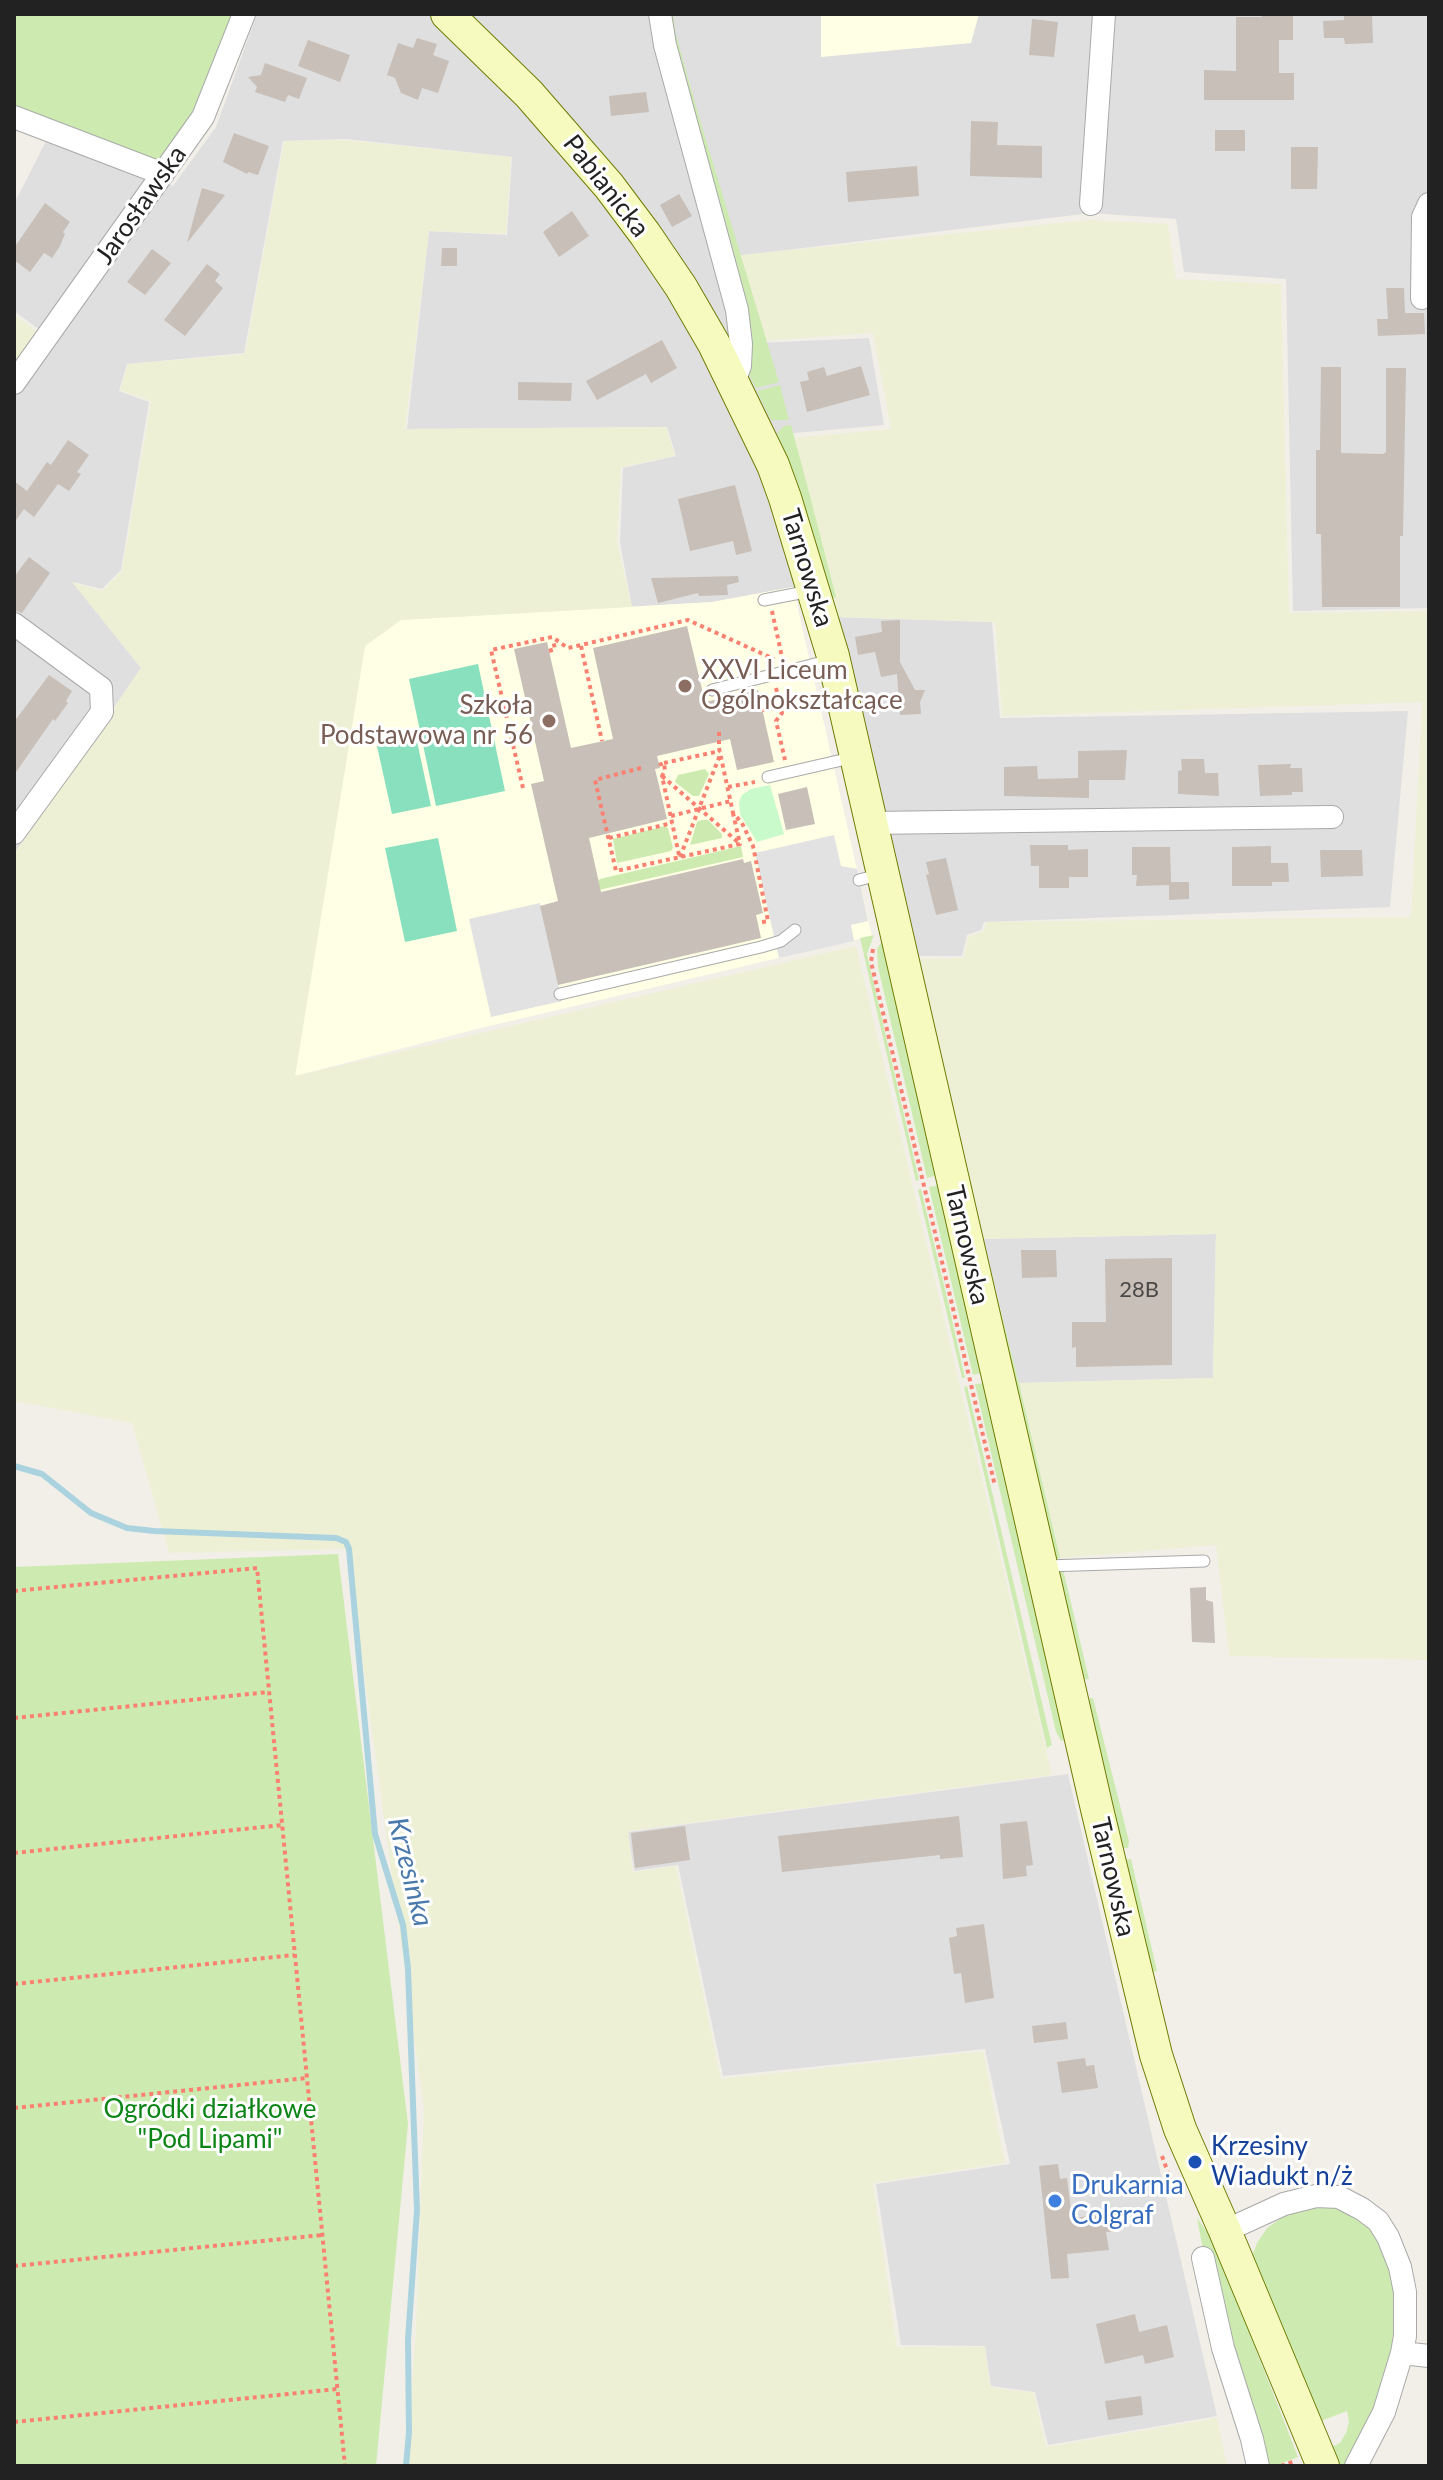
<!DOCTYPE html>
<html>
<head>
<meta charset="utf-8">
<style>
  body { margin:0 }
  #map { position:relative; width:1443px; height:2480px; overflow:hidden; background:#f2efe9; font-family:Lato,sans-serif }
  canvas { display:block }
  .frame { position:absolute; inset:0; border:16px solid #222; pointer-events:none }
</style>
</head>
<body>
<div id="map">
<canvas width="1443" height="2480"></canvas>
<div class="frame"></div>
</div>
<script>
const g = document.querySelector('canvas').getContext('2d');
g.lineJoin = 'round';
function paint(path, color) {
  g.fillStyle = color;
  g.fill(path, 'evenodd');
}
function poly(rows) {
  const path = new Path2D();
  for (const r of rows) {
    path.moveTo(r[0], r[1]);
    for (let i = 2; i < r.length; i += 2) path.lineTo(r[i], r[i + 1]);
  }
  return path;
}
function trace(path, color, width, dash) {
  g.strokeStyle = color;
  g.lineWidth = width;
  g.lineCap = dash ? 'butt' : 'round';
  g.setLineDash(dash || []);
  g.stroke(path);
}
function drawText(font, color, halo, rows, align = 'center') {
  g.font = font + ' Lato,sans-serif';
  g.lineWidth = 6;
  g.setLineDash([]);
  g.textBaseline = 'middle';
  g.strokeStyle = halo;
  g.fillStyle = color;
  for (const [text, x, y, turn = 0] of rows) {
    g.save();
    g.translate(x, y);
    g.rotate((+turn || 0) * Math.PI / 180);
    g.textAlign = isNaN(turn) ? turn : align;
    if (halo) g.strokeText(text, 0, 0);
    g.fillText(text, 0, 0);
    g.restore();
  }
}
const residential = poly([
  [257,14,1429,14,1429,608,1293,611,1286,279,1184,272,1176,219,1091,213,737,256,758,343,869,338,884,425,774,435,833,617,992,622,1000,718,1408,711,1390,907,984,922,981,930,967,935,962,956,914,956,809,584,713,602,632,607,620,543,623,468,676,456,667,427,407,429,429,231,507,235,512,157,346,139,283,141,244,353,127,364,119,391,149,402,121,570,102,589,73,582,141,668,14,854,14,391,52,339,14,311,14,204,48,137,173,186,216,127],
  [1216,1234,1213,1378,1019,1383,983,1239],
  [1068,1774,1217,2416,1048,2445,1035,2392,991,2386,985,2346,901,2345,876,2184,1010,2164,985,2049,723,2076,678,1865,634,1871,628,1832]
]);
const education = poly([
  [821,14,979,14,971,43,821,57],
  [793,587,872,936,485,1027,295,1076,365,646,400,620,712,602]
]);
const farmland = poly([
  [345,140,511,157,506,234,429,231,405,429,666,427,675,456,621,467,617,542,632,607,401,620,365,646,295,1076,856,946,1052,1775,628,1831,633,1872,676,1866,721,2079,983,2051,1005,2163,873,2183,897,2347,985,2347,990,2387,1034,2393,1046,2447,1217,2418,1227,2466,407,2466,416,2326,424,2110,347,1549,169,1553,132,1423,14,1401,14,854,141,668,72,582,102,591,122,571,151,401,120,390,128,364,245,354,284,141],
  [1089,220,1168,224,1176,279,1281,284,1289,613,1429,611,1429,1660,1229,1656,1216,1545,1060,1558,1019,1383,1213,1378,1216,1234,983,1239,917,959,963,958,969,936,983,932,987,922,1411,917,1422,702,1002,716,995,622,835,617,789,438,891,429,873,333,760,341,741,255],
  [14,315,42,335,14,375]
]);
const grass = poly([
  [14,14,236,14,197,114,161,170,14,111],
  [667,14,672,14,674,19,675,31,697,110,779,382,756,388,748,373],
  [780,385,789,420,771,420,757,391],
  [791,425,810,496,836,597,833,598,794,474,777,433,784,426],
  [705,769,709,774,699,796,693,796,675,782,678,775],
  [701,820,708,820,722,834,722,838,690,845,697,822],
  [665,826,668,828,673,848,671,851,617,863,613,839],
  [741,846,743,857,590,892,590,888,600,879],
  [874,935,867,954,919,1180,916,1181,860,938],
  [882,941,943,1174,927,1178,878,967,877,949],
  [945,1184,981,1373,973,1375,929,1187],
  [921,1189,949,1306,965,1378,962,1378,918,1190],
  [996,1292,1019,1383,1060,1558,1050,1559,989,1296],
  [987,1383,1068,1739,1061,1741,1056,1732,975,1384],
  [967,1386,1052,1745,1047,1748,964,1387],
  [338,1554,408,2124,376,2466,14,2466,14,1567],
  [1063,1569,1089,1679,1078,1680,1054,1574],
  [1093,1698,1129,1841,1128,1848,1117,1849,1083,1699],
  [1131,1859,1157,1971,1145,1974,1120,1860],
  [1310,2207,1337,2208,1352,2214,1369,2227,1387,2255,1396,2302,1394,2354,1368,2426,1347,2466,1336,2466,1329,2448,1340,2443,1346,2433,1349,2422,1347,2411,1318,2422,1250,2261,1257,2243,1267,2228,1289,2213],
  [1197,2218,1213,2240,1298,2457,1275,2466,1264,2466,1203,2250]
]);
const park = poly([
  [770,785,784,834,757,842,740,814,739,802,742,795,751,789]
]);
const pitch = poly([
  [478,664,505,791,436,806,409,679],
  [416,737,431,806,392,814,377,746],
  [438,838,457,931,405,942,385,848]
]);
const parking = poly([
  [834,835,841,866,857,869,868,921,851,925,854,941,779,958,755,853],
  [540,903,562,1001,491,1017,469,919]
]);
const stream = poly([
  [14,1466,42,1474,91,1513,127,1528,154,1531,336,1538,346,1542,349,1549,375,1834,403,1925,408,1969,417,2210,408,2340,409,2432,406,2466]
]);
const building = poly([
  [1262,14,1293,14,1293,40,1279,40,1279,73,1294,73,1294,100,1204,100,1204,70,1236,71,1236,17,1262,17],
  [1344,14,1372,14,1373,43,1345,44,1344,38,1324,38,1323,21,1344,20],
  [1032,19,1058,22,1054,57,1029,55],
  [417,38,437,44,433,55,449,61,438,93,422,88,418,100,401,93,395,78,387,75,398,43,413,48],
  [308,40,350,55,340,82,298,66],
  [265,63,307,78,299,99,288,95,285,102,255,92,257,87,248,77,261,75],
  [646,92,649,112,611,116,609,96],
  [971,121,998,122,997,145,1042,146,1042,178,970,176],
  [1215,130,1245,130,1245,151,1215,151],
  [234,133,269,146,258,175,248,172,247,174,223,162],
  [1291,147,1318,147,1317,189,1291,189],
  [917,166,919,196,848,202,846,172],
  [202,188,225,195,187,243,198,202],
  [679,194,692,216,672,227,660,205],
  [45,203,70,222,63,232,65,234,60,246,52,258,44,253,30,272,14,260,14,248],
  [572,211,589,236,559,257,543,232],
  [442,248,457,248,457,266,441,266],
  [152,249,171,263,145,295,127,282],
  [207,264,220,274,215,281,223,288,185,336,164,320],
  [1386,288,1404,288,1405,313,1424,313,1425,334,1378,336,1377,319,1388,319],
  [662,340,677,368,651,383,646,374,597,400,586,381],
  [861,366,870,395,807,412,800,382,809,380,807,372,824,367,827,376],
  [1321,367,1341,367,1341,453,1383,454,1386,452,1386,368,1406,368,1403,536,1400,536,1400,607,1322,607,1321,534,1316,534,1316,450,1320,450],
  [518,382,572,383,571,401,518,400],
  [68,440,89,455,77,472,81,474,69,491,58,484,34,517,24,509,14,523,14,481,27,491,47,462,51,465],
  [735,485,752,551,736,555,733,541,690,551,678,499],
  [29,557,50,573,22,613,14,610,14,577],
  [738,576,739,582,727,585,728,595,699,596,698,593,658,603,651,578],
  [900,620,900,662,915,690,925,690,920,702,921,714,900,715,897,674,881,677,875,652,858,655,855,637,882,632,881,621],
  [687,626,705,702,758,690,774,762,737,770,730,739,657,756,660,768,655,769,667,819,589,838,601,892,743,859,744,863,751,861,763,913,756,915,761,938,558,985,540,906,558,901,531,784,544,781,514,649,547,642,571,748,613,739,593,648],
  [49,675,72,691,66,701,68,703,55,721,53,719,14,775,14,722],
  [1127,750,1125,780,1089,780,1089,798,1004,796,1004,767,1037,766,1038,779,1078,778,1078,751],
  [1181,759,1204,759,1205,773,1218,773,1219,796,1178,794,1178,771,1182,770],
  [1291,764,1290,768,1302,768,1303,792,1292,792,1292,795,1260,796,1258,765],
  [807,787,815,824,786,830,778,794],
  [1030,845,1068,845,1068,850,1088,849,1088,877,1069,877,1069,888,1039,888,1039,866,1031,866],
  [1271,846,1271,863,1288,863,1289,882,1272,882,1272,886,1232,886,1232,847],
  [1132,847,1170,847,1171,882,1189,882,1189,899,1169,900,1169,885,1136,886,1137,875,1132,875],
  [1320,850,1362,850,1363,876,1321,877],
  [946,858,958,910,936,915,926,875,929,874,926,862],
  [1021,1250,1056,1250,1057,1277,1022,1278],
  [1172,1258,1172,1365,1076,1367,1076,1347,1072,1348,1072,1322,1106,1322,1105,1259],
  [1206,1587,1206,1600,1213,1602,1215,1643,1192,1642,1190,1588],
  [959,1816,963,1857,940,1859,940,1855,782,1872,778,1836],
  [1027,1821,1033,1865,1026,1866,1027,1876,1003,1879,1000,1824],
  [685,1826,690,1860,635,1868,631,1833],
  [984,1924,994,1998,965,2003,961,1973,954,1974,949,1938,957,1936,956,1928],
  [1066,2022,1068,2039,1034,2043,1032,2026],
  [1085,2058,1086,2066,1094,2065,1098,2088,1062,2093,1057,2062],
  [1058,2164,1060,2179,1067,2178,1072,2218,1118,2213,1120,2231,1106,2232,1109,2250,1067,2254,1069,2278,1051,2279,1039,2166],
  [1135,2314,1139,2332,1167,2325,1174,2357,1145,2364,1143,2355,1105,2364,1096,2324],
  [1141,2396,1143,2415,1108,2420,1105,2401]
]);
const path = poly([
  [772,611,782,657],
  [581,646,602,741],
  [549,651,555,649,553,640],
  [776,688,782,713,776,721,785,760],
  [762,710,781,707],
  [719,732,719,748,733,813,742,823,753,846,768,921,758,923],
  [664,763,720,751],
  [659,765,664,763,665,771,662,776,679,855],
  [641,768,595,780,616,871,740,844,733,813],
  [662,776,739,843],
  [728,787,755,782],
  [523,788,491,650,552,637,568,648,688,620,774,659],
  [671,816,731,801],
  [609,838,672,823],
  [680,857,720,755],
  [873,949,871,962,995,1486],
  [14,1591,257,1568,345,2466],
  [14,1718,269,1692],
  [14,1853,282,1825],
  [14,1984,294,1955],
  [14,2108,307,2078],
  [1162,2156,1171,2181,1179,2195],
  [14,2266,322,2235],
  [14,2422,337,2389],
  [1281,2466,1295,2461]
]);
const lane = poly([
  [764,600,810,591],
  [712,690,831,660],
  [768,777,855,757],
  [859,880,882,874],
  [560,994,761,947,781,941,795,930],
  [1046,1566,1204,1561]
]);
const street = poly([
  [660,14,665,45,737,310,741,344,740,366,734,382],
  [14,117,163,174],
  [1091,204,1104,14],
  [1422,298,1423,217,1429,204],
  [14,383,203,117,244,14],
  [14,624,101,688,102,712,14,833],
  [870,823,1332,817],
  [1225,2231,1284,2204,1316,2196,1339,2197,1362,2209,1378,2221,1388,2237,1400,2267,1405,2292,1405,2336,1402,2353,1384,2412,1356,2466],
  [1203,2258,1223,2348,1252,2439,1258,2466],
  [1402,2353,1429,2356]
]);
const secondary = poly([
  [447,14,529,94,609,186,645,234,681,287,714,344,773,465,785,498,833,656,1097,1809,1156,2055,1180,2129,1225,2231,1323,2466]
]);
const markers = [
  [685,686,8,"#8d6e63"],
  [549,721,8,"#8d6e63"],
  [1195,2162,8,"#1a4fb4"],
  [1055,2201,8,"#3f7fe0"]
];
const numberNames = [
  ["28B",1139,1290]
];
const streetNames = [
  ["Pabianicka",606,186,52],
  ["Jarosławska",141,205,-55],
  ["Tarnowska",807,568,73],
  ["Tarnowska",967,1245,77],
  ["Tarnowska",1113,1877,77]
];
const educationNames = [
  ["XXVI Liceum",701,671],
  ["Ogólnokształcące",701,701],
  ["Szkoła",533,706,"right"],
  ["Podstawowa nr 56",533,736,"right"]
];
const parkNames = [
  ["Ogródki działkowe",210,2110],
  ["\"Pod Lipami\"",210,2140]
];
const transitNames = [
  ["Krzesiny",1211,2147],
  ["Wiadukt n/ż",1211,2177]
];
const shopNames = [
  ["Drukarnia",1071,2186],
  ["Colgraf",1071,2216]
];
const waterNames = [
  ["Krzesinka",410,1872,76]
];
paint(residential, '#e0dfdf');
paint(education, '#ffffe5');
paint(farmland, '#eef0d5');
paint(grass, '#cdebb0');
paint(park, '#c8facc');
paint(pitch, '#88e0be');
paint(parking, '#e2e2e2');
trace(stream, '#aad3df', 6);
paint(building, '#c7bfb8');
trace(lane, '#a9a9a9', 13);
trace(street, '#a9a9a9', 24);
trace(secondary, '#707d05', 34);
trace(path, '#fa8072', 4, [4, 4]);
trace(lane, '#fff', 11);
trace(street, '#fff', 22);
trace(secondary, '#f7fabf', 32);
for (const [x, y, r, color] of markers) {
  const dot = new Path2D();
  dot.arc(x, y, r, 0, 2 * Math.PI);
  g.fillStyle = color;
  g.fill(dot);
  trace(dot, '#fff', 3);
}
drawText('22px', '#4b4948', null, numberNames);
drawText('26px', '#222', '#fff', streetNames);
drawText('26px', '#785e54', '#fff', educationNames, 'left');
drawText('26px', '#0c8416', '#fff', parkNames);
drawText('26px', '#164399', '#fff', transitNames, 'left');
drawText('26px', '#366cbe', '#fff', shopNames, 'left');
drawText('italic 28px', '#4a7aab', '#fff', waterNames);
</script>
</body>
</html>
